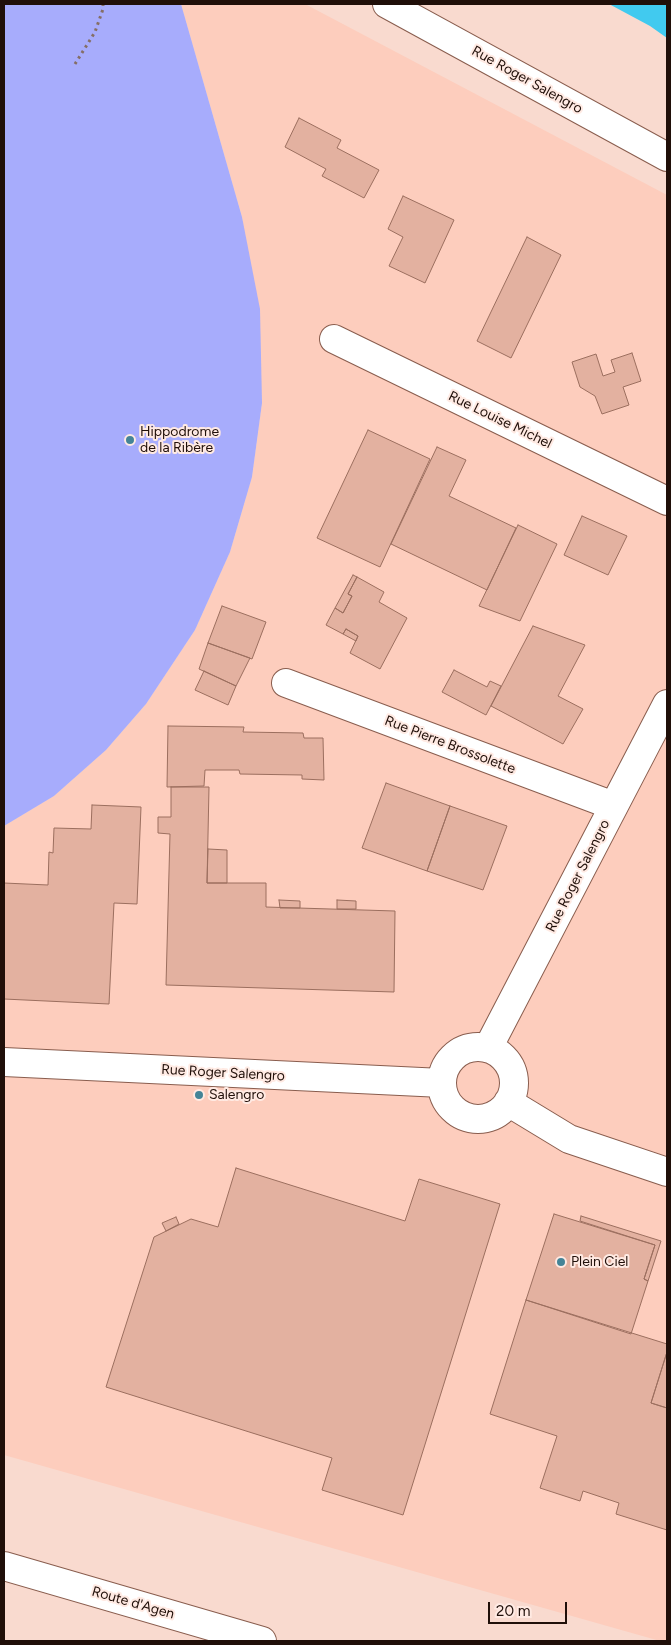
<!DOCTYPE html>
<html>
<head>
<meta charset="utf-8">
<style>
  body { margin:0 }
  #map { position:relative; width:671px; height:1645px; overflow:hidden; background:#f9dacf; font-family:Figtree,sans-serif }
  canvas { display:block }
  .frame { position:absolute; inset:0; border:5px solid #200f09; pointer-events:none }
  .scale { position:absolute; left:488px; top:1602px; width:79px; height:22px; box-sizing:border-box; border:2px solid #200f09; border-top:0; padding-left:6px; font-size:15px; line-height:18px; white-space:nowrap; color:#200f09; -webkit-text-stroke:4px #ffeae3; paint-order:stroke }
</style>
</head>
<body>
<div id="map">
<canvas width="671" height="1645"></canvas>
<div class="frame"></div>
<div class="scale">20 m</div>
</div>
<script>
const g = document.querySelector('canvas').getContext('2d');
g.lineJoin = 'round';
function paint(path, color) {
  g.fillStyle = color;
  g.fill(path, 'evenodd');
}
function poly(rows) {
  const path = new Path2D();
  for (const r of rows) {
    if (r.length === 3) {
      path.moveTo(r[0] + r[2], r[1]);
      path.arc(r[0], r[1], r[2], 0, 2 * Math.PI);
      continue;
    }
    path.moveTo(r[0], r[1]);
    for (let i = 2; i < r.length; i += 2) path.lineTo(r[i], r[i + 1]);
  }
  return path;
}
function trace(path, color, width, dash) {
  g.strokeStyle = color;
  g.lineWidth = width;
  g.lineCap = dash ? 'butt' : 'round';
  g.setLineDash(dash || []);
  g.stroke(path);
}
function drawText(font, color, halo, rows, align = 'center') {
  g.font = font + ' Figtree,sans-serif';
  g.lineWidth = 4;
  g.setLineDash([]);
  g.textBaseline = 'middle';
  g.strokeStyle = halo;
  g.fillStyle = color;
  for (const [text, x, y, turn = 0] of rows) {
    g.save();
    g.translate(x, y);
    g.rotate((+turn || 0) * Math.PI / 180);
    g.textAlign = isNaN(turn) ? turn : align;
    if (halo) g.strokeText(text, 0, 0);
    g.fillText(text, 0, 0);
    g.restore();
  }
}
const built = poly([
  [181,4,305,4,667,195,667,1641,660,1641,4,1455,4,826,54,796,106,750,146,704,195,630,230,552,252,477,262,403,242,217]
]);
const green = poly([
  [4,4,181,4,242,217,260,309,262,403,252,477,230,552,195,630,146,704,106,750,54,796,4,826]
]);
const water = poly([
  [609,4,667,4,667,38,650,26]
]);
const building = poly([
  [299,118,341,140,337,148,379,170,364,198,322,176,326,169,285,147,299,118],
  [403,196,454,220,425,283,389,266,403,237,388,229,403,196],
  [527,237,561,255,511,358,477,341,527,237],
  [632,353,641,381,623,387,629,405,602,414,595,396,580,387,572,362,596,354,603,376,615,372,611,360,632,353],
  [368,430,430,459,380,567,317,538,368,430],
  [437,447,466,460,449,496,516,528,487,590,391,544,437,447],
  [582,516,627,536,608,575,564,555,582,516],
  [518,525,557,544,520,621,479,606,518,525],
  [353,575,357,577,348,594,352,596,343,613,335,608,353,575],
  [357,577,384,592,379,602,407,618,380,669,350,653,358,636,346,629,343,634,326,625,335,608,343,613,352,596,348,594,357,577],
  [222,606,266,622,252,659,208,643,222,606],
  [533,626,585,645,558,696,583,709,563,744,491,706,533,626],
  [346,629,358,636,356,641,343,634,346,629],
  [208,643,250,658,236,686,199,669,208,643],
  [454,670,487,687,490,681,501,686,486,715,442,692,454,670],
  [204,671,236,686,228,705,195,690,204,671],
  [168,726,244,727,243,732,303,733,304,738,323,738,324,780,302,779,302,775,240,774,239,770,205,770,204,786,167,787,168,726],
  [386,783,450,806,427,871,362,848,386,783],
  [171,787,209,787,207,883,266,883,266,907,395,911,394,992,166,985,170,834,158,833,158,817,171,817,171,787],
  [92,805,141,807,137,904,114,903,109,1004,4,999,4,883,48,885,49,852,53,853,54,828,91,829,92,805],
  [450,806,507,826,483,890,427,871,450,806],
  [208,849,227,850,227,883,207,883,208,849],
  [279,900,300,901,300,908,280,908,279,900],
  [337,900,356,901,356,909,337,909,337,900],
  [236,1168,405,1221,419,1179,500,1204,403,1515,322,1490,332,1458,106,1387,154,1237,191,1219,218,1227,236,1168],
  [554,1214,655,1245,644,1279,648,1281,631,1334,526,1300,554,1214],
  [581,1216,661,1241,648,1281,644,1279,655,1245,580,1221,581,1216],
  [176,1217,179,1224,166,1231,162,1223,176,1217],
  [526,1300,667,1344,667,1352,651,1403,667,1408,667,1530,616,1514,619,1503,583,1491,580,1501,540,1488,557,1436,490,1414,526,1300],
  [667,1352,667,1408,651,1403,667,1352]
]);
const path = poly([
  [75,64,95,32,103,9,103,4]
]);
const minor = poly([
  [387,4,667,157],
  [334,339,667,501],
  [286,683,614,806],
  [478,1083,36],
  [488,1048,667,704],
  [4,1062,442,1083],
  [508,1102,569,1139,667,1172]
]);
const major = poly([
  [4,1566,262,1641]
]);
const markers = [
  [130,440,5,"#448497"],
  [199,1095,5,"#448497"],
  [561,1262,5,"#448497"]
];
const streetNames = [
  ["Rue Roger Salengro",527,80,29],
  ["Rue Louise Michel",500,420,26],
  ["Rue Pierre Brossolette",450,745,21],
  ["Rue Roger Salengro",578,876,-63],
  ["Rue Roger Salengro",223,1073,3],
  ["Route d'Agen",133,1603,16]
];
const poiNames = [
  ["Hippodrome",140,432],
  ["de la Ribère",140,448],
  ["Salengro",209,1095],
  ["Plein Ciel",571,1262]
];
paint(built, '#fdcdbd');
paint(green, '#a7acfc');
paint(water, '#41caef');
paint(building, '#e3b1a0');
trace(building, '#9c6f5f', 1);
trace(minor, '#895d4e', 30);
trace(major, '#895d4e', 30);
trace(path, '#856e65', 3, [2.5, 4]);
trace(minor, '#fff', 28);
trace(major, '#fff', 28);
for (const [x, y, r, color] of markers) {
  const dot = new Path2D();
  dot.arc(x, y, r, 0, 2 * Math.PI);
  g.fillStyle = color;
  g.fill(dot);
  trace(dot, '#ffeae3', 2);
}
drawText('14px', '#200f09', '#ffeae3', streetNames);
drawText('14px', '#200f09', '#ffeae3', poiNames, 'left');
</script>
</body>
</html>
